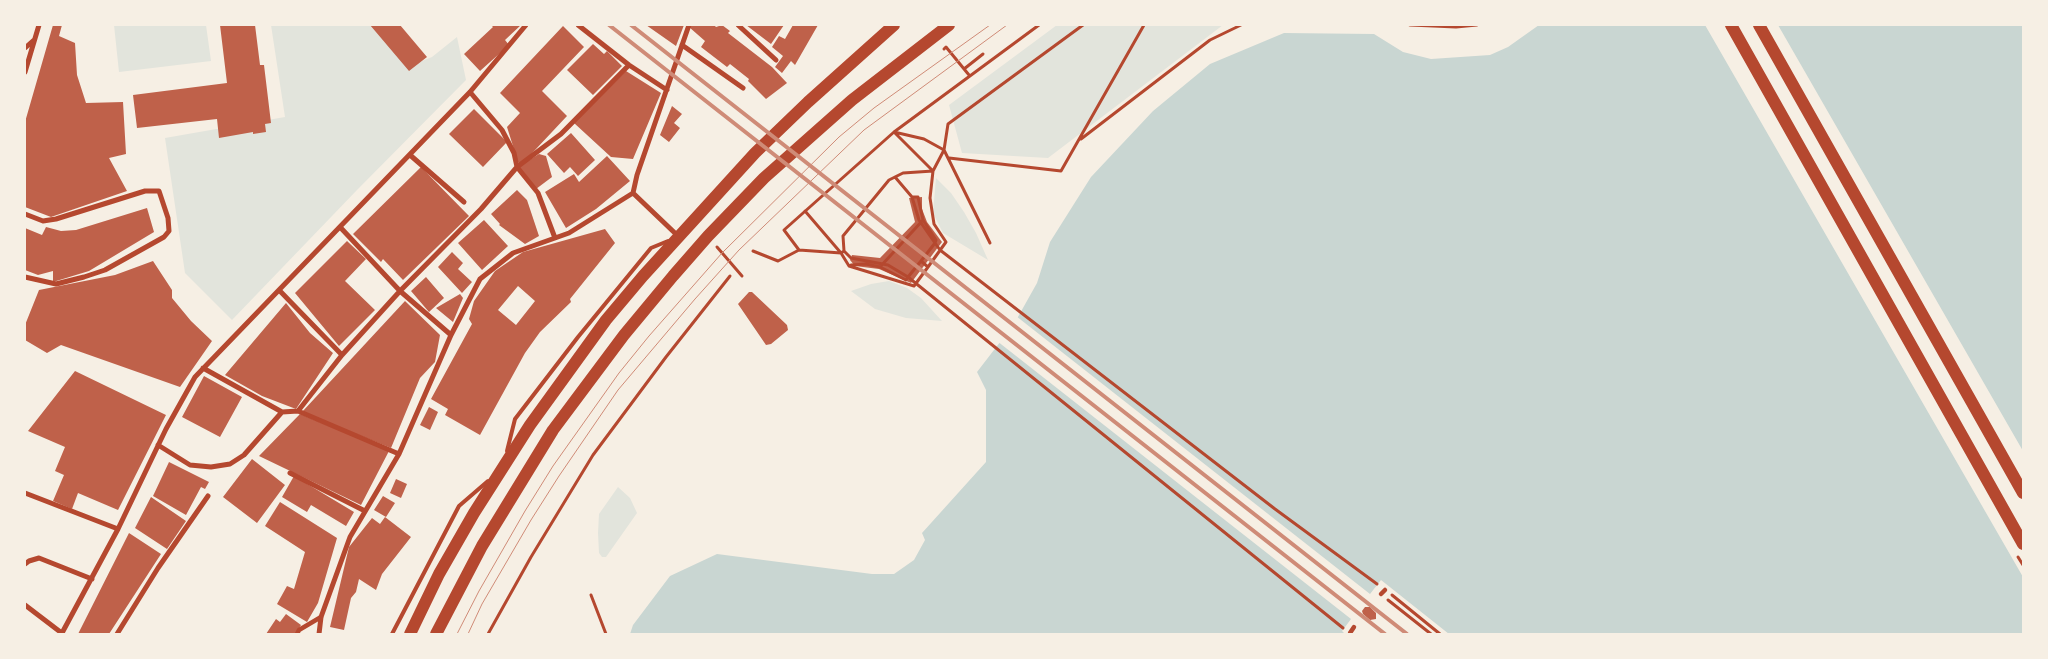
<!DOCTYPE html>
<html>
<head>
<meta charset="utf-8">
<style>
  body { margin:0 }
  #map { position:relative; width:2048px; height:659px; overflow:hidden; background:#f6efe4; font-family:Arial,sans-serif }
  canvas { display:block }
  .frame { position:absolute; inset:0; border:26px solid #f6efe4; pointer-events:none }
</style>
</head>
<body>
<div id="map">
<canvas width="2048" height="659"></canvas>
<div class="frame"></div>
</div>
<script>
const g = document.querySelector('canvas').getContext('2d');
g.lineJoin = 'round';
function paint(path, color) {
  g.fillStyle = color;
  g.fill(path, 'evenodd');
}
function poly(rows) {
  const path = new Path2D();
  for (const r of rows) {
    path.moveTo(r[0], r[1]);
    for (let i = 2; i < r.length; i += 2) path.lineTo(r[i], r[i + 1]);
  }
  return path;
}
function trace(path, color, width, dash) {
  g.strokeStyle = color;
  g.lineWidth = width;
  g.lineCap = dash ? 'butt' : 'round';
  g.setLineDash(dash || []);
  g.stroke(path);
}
const green = poly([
  [114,25,206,25,211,61,119,72],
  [271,25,373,25,409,66,432,57,457,37,466,80,357,190,232,320,185,273,165,138,285,117],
  [1057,25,1223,25,1048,158,962,153,949,105],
  [936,178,951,193,964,212,976,233,988,260,943,233,933,213],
  [889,281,907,288,921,298,942,321,906,318,875,309,851,291,871,284],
  [618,487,630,498,637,513,606,557,602,557,599,553,598,533,599,514]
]);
const water = poly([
  [1539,25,2023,25,2023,634,630,634,633,625,670,576,717,554,872,574,894,574,914,560,925,540,922,533,986,462,986,390,977,372,1014,324,1037,283,1050,242,1091,177,1153,111,1210,64,1284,33,1374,34,1403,52,1431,59,1490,55,1508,47]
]);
const pier = poly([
  [1705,25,1778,25,2023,451,2023,577],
  [1016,316,1370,594,1381,580,1449,634,1345,634,1342,631,1351,619,997,341]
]);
const building = poly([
  [53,25,62,25,59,36,75,43,77,75,86,103,123,102,126,154,109,158,127,191,51,217,25,207,25,122],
  [220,25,255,25,260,65,264,65,271,123,265,124,266,132,253,134,253,132,219,138,217,119,137,128,133,95,227,83],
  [370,25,400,25,427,57,409,71],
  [491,25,521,25,505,40,509,45,480,71,464,54,493,27],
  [646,25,684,25,676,46],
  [690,25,714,25,716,27,722,25,730,31,728,33,772,67,787,83,766,99,748,81,749,79,730,64,727,67,701,47,705,41,689,27],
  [746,25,784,25,771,44],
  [793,25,818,25,795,65,791,61,782,73,775,67,783,56,772,47,779,36,785,39],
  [563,26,584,47,542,91,567,116,521,165,518,162,507,127,520,113,500,93],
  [593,44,604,54,607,51,622,66,593,95,567,70],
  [626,71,661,93,633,159,611,157,574,123],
  [672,106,682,114,674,123,680,128,669,142,660,135],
  [474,109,507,142,483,167,449,134],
  [571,133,595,160,578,176,570,167,564,173,547,154],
  [539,154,546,156,552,177,536,189,518,167],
  [607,156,630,181,596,209,566,228,545,192,574,174,579,182],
  [421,167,469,216,403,280,383,259,381,262,353,234],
  [517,190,527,200,539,236,525,244,499,225,500,224,491,214],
  [922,197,922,209,927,222,942,242,911,283,879,269,855,266,850,260,852,255,880,258,915,222,909,198],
  [147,208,154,232,89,271,53,282,53,271,38,275,25,270,25,228,42,235,46,227,61,231,76,230],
  [484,220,508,246,482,270,458,243],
  [605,229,615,243,570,299,571,302,540,332,525,353,480,435,445,415,448,409,431,399,472,324,469,319,474,301,495,271,523,252],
  [518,286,535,301,516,325,498,310],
  [347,241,366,259,345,281,375,310,339,346,295,293],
  [452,252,463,263,458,269,472,282,462,293,438,267],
  [153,261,172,290,172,298,191,321,212,341,180,387,61,345,47,353,25,340,25,325,39,290,115,275],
  [426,277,444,298,429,312,411,291],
  [749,292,752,292,787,325,788,330,771,344,766,345,738,304],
  [460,294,463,298,453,322,436,308],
  [405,301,440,335,435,362,420,378,391,448,302,412],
  [286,303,310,333,333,353,296,409,262,396,225,375],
  [75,371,166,415,118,510,78,493,72,509,53,501,64,475,55,471,65,447,28,431],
  [204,376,242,397,220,437,182,417],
  [429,407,438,412,430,430,420,425],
  [300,414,389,451,361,505,259,456],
  [252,459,285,485,257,523,223,497],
  [169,462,209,482,205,489,201,487,186,515,153,496],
  [294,476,354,512,346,526,311,505,307,512,282,497],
  [396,479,407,484,401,498,390,493],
  [383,496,395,503,386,517,374,510],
  [151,497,186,521,167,549,135,528],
  [280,502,337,538,318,603,307,622,277,604,287,586,294,589,305,552,265,526],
  [385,517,411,537,382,574,376,590,359,579,356,592,351,598,344,630,330,627,349,547,372,518,380,524],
  [129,533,161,554,109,634,78,634],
  [1365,607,1370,607,1376,613,1376,619,1370,620,1363,614,1362,611],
  [286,614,301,625,296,633,266,634,276,619,280,622]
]);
const path = poly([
  [1410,25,1456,27,1477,25],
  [944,49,946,47,969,75],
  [964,69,983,54],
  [894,132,933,171,903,173,889,180,843,236,844,251,841,253,799,250,784,230,894,132,1039,25],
  [894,132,924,139,944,150,990,243],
  [1081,139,1210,40,1241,25],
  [949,158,1061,171,1144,25],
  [895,177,912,197,919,220,935,243],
  [912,197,918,197,923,220,936,240,935,243],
  [805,211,841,253,849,266,914,286,928,267],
  [717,247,742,276],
  [753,251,778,261,799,250],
  [844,251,851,258,888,265,908,277],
  [921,261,928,267,946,242,934,224,930,198,933,171,944,150,948,124,1083,25],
  [851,265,866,264,880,267,906,280,908,277],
  [880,267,923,220],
  [2018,557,2023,565],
  [591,595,606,634],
  [1392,595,1440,634],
  [1388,600,1431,634],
  [1343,628,908,277,921,261,935,243,940,250,1275,509,1377,584],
  [488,634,531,557,593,455,666,357,730,276]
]);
const service = poly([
  [507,451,515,419,578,337,651,248,668,241],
  [392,634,459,506,488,481]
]);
const pedestrian = poly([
  [1381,594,1385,590],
  [1350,633,1354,627],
  [297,634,299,630,321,617]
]);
const minor = poly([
  [578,25,629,65,667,90],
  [738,25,776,60],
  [682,45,743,88],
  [25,48,34,40],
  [25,72,39,25],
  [470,92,502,130,514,153,517,167,538,193,555,238],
  [410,155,464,202],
  [633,193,637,175,689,25],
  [633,193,678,236],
  [25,214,43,221,56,219,145,191,159,191,168,218,169,231,164,237,105,270,84,277,56,284,25,277],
  [340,227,400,291,451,335],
  [279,290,342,355],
  [203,368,282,412,298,411,399,454],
  [298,411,342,355,400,291,481,209,517,167,561,134,629,65],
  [158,445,190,465,211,467,230,464,244,455,282,412],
  [290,473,365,511],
  [25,493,118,529],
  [25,564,29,561,39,558,92,579],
  [25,605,63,634],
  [62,633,118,529,166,429,195,377,470,92,526,25],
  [117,634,158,568,208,496],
  [319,634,321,617,350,537,399,454,451,335,480,279,513,253,569,233,633,193]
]);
const primary = poly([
  [1731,25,2023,544],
  [1759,25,2023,493],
  [410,634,439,574,474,513,530,425,606,320,643,276,755,153,808,102,894,25],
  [436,634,482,546,553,430,624,335,673,276,708,236,764,178,852,100,949,25]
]);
const tram = poly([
  [457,634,479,591,525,511,553,466,619,373,649,336,722,253,839,137,874,108,990,25],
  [468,634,482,604,531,520,559,476,618,390,695,299,739,250,864,130,1007,25]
]);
const rail = poly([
  [609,25,1385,634],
  [631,25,1407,634]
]);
paint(green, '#e2e4dc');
paint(water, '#c9d6d2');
paint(pier, '#f6efe4');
paint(building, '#bf614a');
trace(path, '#b5482f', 3);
trace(service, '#b5482f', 4);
trace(pedestrian, '#b5482f', 4.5);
trace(minor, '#b5482f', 5);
trace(primary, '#b5482f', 12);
trace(tram, '#cf8b77', 1);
trace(rail, '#cf8b77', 4);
</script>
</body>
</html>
